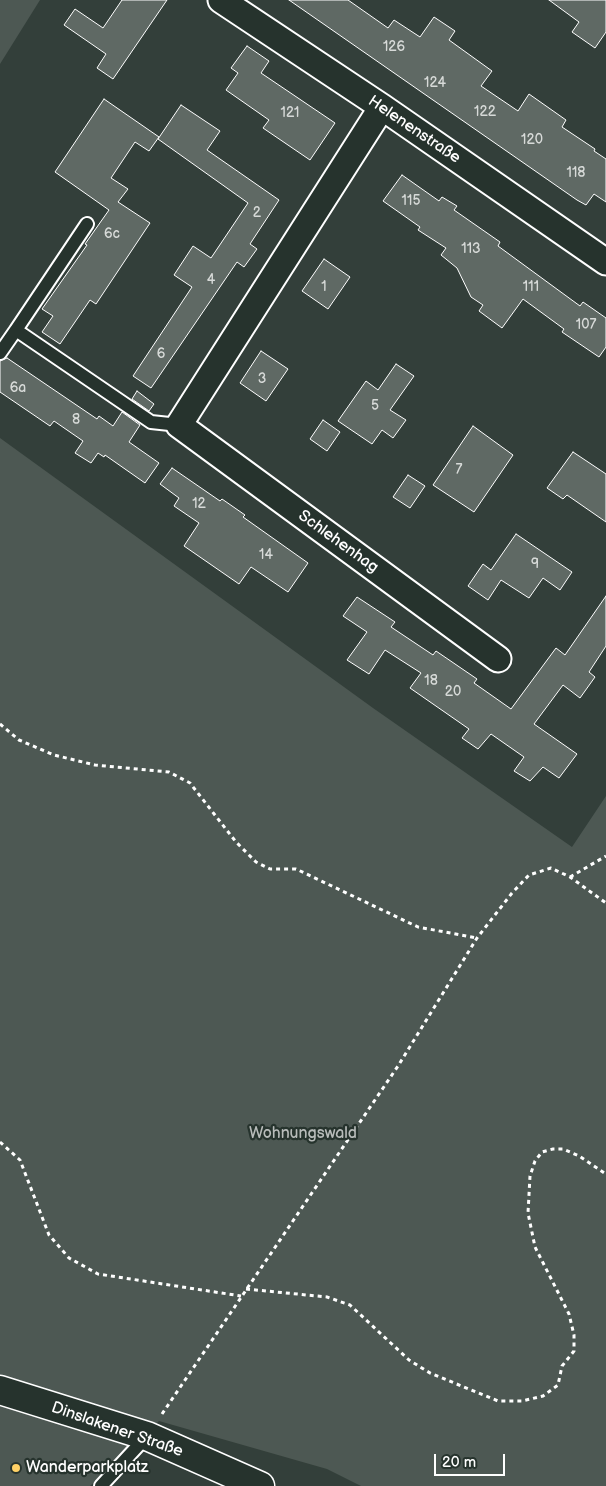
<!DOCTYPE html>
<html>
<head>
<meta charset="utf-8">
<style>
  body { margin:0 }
  #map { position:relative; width:606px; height:1486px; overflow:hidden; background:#333f3a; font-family:"Balsamiq Sans",sans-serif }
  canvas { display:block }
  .scale { position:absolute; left:434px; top:1454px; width:71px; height:22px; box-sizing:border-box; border:2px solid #fff; border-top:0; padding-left:6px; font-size:15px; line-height:18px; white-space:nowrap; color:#fff; -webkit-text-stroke:4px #26332d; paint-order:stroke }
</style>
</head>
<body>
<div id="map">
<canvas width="606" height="1486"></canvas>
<div class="scale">20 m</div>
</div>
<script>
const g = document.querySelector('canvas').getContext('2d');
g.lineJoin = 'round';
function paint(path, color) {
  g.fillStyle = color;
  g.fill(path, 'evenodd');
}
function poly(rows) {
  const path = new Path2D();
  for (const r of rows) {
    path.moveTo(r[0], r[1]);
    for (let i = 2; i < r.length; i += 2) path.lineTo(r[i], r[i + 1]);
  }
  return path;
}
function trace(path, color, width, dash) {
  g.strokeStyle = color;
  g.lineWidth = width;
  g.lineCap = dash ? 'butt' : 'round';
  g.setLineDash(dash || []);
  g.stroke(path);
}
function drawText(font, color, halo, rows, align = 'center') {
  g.font = font + ' "Balsamiq Sans",sans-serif';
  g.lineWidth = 4.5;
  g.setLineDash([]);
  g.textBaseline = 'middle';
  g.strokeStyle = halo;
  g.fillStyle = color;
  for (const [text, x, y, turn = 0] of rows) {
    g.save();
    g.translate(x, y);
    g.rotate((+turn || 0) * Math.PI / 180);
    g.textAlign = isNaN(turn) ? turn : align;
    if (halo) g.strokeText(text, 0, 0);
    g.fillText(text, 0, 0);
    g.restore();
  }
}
const green = poly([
  [0,0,40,0,0,64],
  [0,438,373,708,572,847,606,796,606,1486,361,1486,327,1469,159,1421,90,1486,0,1486]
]);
const building = poly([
  [122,0,167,0,113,79,97,68,106,54,64,25,75,9,103,28,122,0],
  [289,0,348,0,388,28,394,20,420,37,434,17,455,31,449,40,492,71,481,86,518,111,529,94,566,120,562,127,595,149,594,151,606,159,606,202,594,194,586,205,577,200,289,0],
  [549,0,606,0,606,32,595,48,572,32,579,22,549,0],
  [247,46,269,61,261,73,335,123,310,160,263,128,269,120,226,90,238,73,231,68,247,46],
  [104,99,159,137,149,151,135,142,111,178,128,189,118,202,150,223,96,304,90,300,60,344,42,332,53,316,42,309,87,245,85,244,109,210,55,172,104,99],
  [181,105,220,131,207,150,279,200,250,244,257,249,244,267,237,262,151,388,133,376,192,287,174,275,193,246,211,258,248,203,158,139,181,105],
  [402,175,439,201,442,197,457,206,454,210,500,242,498,246,580,306,583,302,606,318,606,347,599,357,562,332,564,329,523,299,502,328,479,311,483,305,471,297,457,268,441,255,446,248,418,230,420,227,383,201,402,175],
  [324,259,350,277,328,309,302,291,324,259],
  [261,351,288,369,266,401,240,383,261,351],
  [7,358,97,419,99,416,113,426,122,412,140,425,129,442,159,463,145,483,105,455,104,457,98,453,91,463,75,453,83,441,54,421,50,426,0,392,0,361,7,358],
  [396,364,414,376,390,410,406,420,393,438,382,430,372,444,338,421,366,381,378,390,396,364],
  [137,391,154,404,149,411,132,399,137,391],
  [323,420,340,432,327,451,310,439,323,420],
  [473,426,513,455,474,512,433,485,473,426],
  [573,452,606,474,606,522,567,495,563,499,547,488,573,452],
  [172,468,220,501,222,499,245,515,243,517,308,563,288,592,251,567,239,584,184,546,199,523,174,506,179,498,160,484,172,468],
  [408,475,425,486,410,508,393,497,408,475],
  [516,534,572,572,560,590,543,578,529,598,501,580,488,600,468,586,483,564,491,570,516,534],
  [606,596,606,646,589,672,595,677,580,698,563,685,534,724,577,754,559,778,543,767,530,781,514,771,524,757,491,734,478,749,462,738,469,729,410,688,421,673,385,650,369,674,347,660,367,632,343,616,357,597,395,622,391,627,433,655,436,651,477,679,474,683,511,709,556,648,565,655,606,596]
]);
const path = poly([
  [0,724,19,740,54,755,95,765,169,772,190,783,236,842,256,862,270,869,296,869,418,927,477,938],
  [570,877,606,856],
  [0,1142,20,1160,49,1235,69,1258,98,1274,241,1296],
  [246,1289,327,1297,350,1305,409,1360,430,1373,498,1401,522,1401,543,1396,558,1385,562,1366,574,1351,574,1335,569,1314,535,1247,528,1213,530,1176,535,1161,542,1152,553,1149,563,1149,579,1156,606,1174],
  [162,1414,398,1066,477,938,512,893,529,875,551,868,570,877,606,903]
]);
const lane = poly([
  [16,330,87,224],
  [0,353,16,330,151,422,179,425],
  [101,1486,147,1436]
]);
const street = poly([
  [221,0,382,107,606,262],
  [382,107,179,425,498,659]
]);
const secondary = poly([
  [0,1390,147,1436,260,1486]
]);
const markers = [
  [16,1468,5,"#ffd166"]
];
const numberNames = [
  ["126",394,47],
  ["124",435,83],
  ["122",485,112],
  ["121",290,113],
  ["120",532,140],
  ["118",576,173],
  ["115",411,201],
  ["2",257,213],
  ["6c",112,234],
  ["113",471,249],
  ["4",211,280],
  ["1",324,287],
  ["111",531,287],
  ["107",586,325],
  ["6",161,354],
  ["3",262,379],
  ["6a",18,388],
  ["5",375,406],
  ["8",76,420],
  ["7",459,470],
  ["12",199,504],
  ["14",266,555],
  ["9",535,564],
  ["18",431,681],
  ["20",453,692]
];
const streetNames = [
  ["Helenenstraße",414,130,34],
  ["Schlehenhag",338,542,36],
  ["Dinslakener Straße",117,1430,19]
];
const parkNames = [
  ["Wohnungswald",303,1134]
];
const poiNames = [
  ["Wanderparkplatz",26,1468]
];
paint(green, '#4d5853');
paint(building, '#5f6964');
trace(building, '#fff', 1);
trace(lane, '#fff', 16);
trace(street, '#fff', 29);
trace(secondary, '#fff', 31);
trace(path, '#fff', 3, [4, 4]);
trace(lane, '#26332d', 12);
trace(street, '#26332d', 25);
trace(secondary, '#26332d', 28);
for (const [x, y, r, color] of markers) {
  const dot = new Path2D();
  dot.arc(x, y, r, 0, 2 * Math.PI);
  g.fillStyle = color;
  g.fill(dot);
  trace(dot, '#26332d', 2);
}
drawText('14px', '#d7dad8', null, numberNames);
drawText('16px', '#fff', '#26332d', streetNames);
drawText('16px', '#b8bcba', '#26332d', parkNames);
drawText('16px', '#fff', '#26332d', poiNames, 'left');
</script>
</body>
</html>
